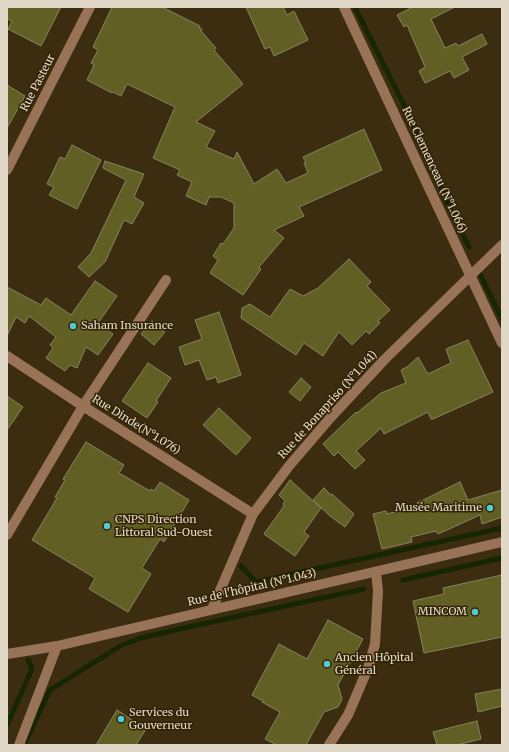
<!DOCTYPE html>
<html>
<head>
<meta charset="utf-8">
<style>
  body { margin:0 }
  #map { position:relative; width:509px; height:752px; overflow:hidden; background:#3c2d10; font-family:Merriweather,serif }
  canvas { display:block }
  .frame { position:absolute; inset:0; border:8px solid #e2d8c8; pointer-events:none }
</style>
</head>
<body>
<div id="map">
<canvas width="509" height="752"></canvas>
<div class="frame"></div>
</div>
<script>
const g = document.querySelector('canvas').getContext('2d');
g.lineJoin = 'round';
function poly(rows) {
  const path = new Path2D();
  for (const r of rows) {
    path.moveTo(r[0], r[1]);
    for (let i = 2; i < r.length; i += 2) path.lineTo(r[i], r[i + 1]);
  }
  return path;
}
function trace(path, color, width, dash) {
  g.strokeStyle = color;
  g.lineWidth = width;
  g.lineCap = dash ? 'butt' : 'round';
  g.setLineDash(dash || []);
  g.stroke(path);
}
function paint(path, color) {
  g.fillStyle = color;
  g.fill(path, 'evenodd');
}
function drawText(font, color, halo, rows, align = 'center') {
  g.font = font + ' Merriweather,serif';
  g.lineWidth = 3;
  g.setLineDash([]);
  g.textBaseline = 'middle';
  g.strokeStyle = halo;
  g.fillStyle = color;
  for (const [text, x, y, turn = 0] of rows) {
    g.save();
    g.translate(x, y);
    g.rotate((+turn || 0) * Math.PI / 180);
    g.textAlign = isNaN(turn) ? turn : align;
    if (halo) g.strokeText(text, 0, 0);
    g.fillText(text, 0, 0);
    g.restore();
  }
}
const stream = poly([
  [355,7,407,111,452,213,469,247],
  [479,272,502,319],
  [241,566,256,582,502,528],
  [403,580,502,558],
  [7,725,32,669,28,660],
  [24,745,50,690,120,646,141,638,184,628,364,589]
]);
const building = poly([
  [7,7,61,7,41,46,8,29,12,21,7,19,7,7],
  [112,7,162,7,200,26,199,28,202,29,201,31,216,48,214,50,243,84,196,122,215,131,206,147,234,159,237,152,254,184,277,169,286,183,308,173,304,163,306,163,303,157,364,129,382,170,299,207,304,216,274,230,284,238,259,267,261,269,243,295,210,273,218,260,213,256,221,243,223,244,234,228,234,203,221,197,209,197,206,205,186,196,192,182,177,175,180,170,153,158,175,107,127,84,121,96,113,92,112,93,87,80,94,65,91,63,98,50,93,47,112,7],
  [246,7,283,7,287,15,294,11,308,40,274,56,270,47,265,49,246,7],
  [413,7,455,7,431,19,445,48,456,43,458,46,482,34,487,44,462,57,469,70,454,78,450,71,425,83,419,71,425,67,407,25,404,27,397,15,413,7],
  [7,85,25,96,7,128,7,85],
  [72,145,101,160,77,209,49,195,54,187,47,184,60,157,65,159,72,145],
  [105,161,144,174,134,197,144,203,132,224,124,220,105,262,89,277,78,267,91,253,126,180,103,168,105,161],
  [349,259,371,282,367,286,390,310,378,321,380,323,369,334,366,331,352,345,339,332,323,356,304,343,296,355,241,318,242,308,250,304,270,317,290,289,303,296,318,288,349,259],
  [95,281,117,296,98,323,113,334,98,355,86,347,77,368,70,365,65,371,46,358,53,348,50,345,56,337,29,316,25,323,16,317,7,336,7,287,41,305,46,298,71,315,95,281],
  [219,312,241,375,218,383,216,377,207,380,199,360,185,365,179,347,202,339,195,320,219,312],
  [152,321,165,332,154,345,141,334,152,321],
  [468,340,493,392,433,419,431,419,428,412,384,434,381,428,356,451,365,460,355,469,338,452,334,456,323,444,356,412,357,413,381,393,406,383,401,370,407,367,418,357,428,374,451,363,446,349,468,340],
  [148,363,171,378,156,401,158,402,147,418,122,401,148,363],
  [301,378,311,387,300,401,289,392,301,378],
  [7,396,23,407,7,430,7,396],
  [219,408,251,438,236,455,203,425,219,408],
  [86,442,124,465,119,473,150,491,151,489,154,491,160,482,189,500,164,542,160,539,142,568,151,574,128,612,89,589,95,578,32,540,57,498,55,497,65,480,63,479,86,442],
  [290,480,321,508,304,532,309,536,295,556,264,534,284,506,283,504,285,501,279,495,290,480],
  [460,482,468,500,502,490,502,517,482,524,480,515,438,534,436,531,411,537,412,542,382,549,373,514,386,511,387,514,418,506,417,503,460,482],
  [324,488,331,495,332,494,354,514,345,527,330,516,313,500,324,488],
  [502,575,502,637,424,653,413,601,444,594,443,588,502,575],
  [328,620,363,639,338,685,342,699,338,707,324,712,306,745,277,745,265,739,280,712,262,702,263,701,252,695,279,644,307,659,328,620],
  [502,689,502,706,478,712,475,694,502,689],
  [117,710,146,729,136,745,96,745,117,710],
  [477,721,481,739,457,745,437,745,433,732,477,721]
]);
const minor = poly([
  [344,7,502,343],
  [7,170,90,7],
  [7,356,83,406,253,514],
  [7,535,83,406,166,280],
  [212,609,253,514,289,466,331,417,385,359,502,245],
  [7,654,57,646,502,542],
  [19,745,57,646],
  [329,745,348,715,368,668,375,644,378,591,376,572]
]);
const markers = [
  [73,326,4,"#52cbd7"],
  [490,508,4,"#52cbd7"],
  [107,526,4,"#52cbd7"],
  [475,612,4,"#52cbd7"],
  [327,664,4,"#52cbd7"],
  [121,719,4,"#52cbd7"]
];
const streetNames = [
  ["Rue Pasteur",38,83,-63],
  ["Rue Clemenceau (N°1.066)",434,170,65],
  ["Rue de Bonapriso (N°1.041)",328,405,-48],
  ["Rue Dinde(N°1.076)",136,425,32],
  ["Rue de l'hôpital (N°1.043)",252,588,-13]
];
const poiNames = [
  ["Saham Insurance",81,326],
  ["Musée Maritime",482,508,"right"],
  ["CNPS Direction",115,520],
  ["Littoral Sud-Ouest",115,533],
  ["MINCOM",467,612,"right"],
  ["Ancien Hôpital",335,658],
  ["Général",335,671],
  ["Services du",129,713],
  ["Gouverneur",129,726]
];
trace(stream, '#152601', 5);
paint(building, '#625f24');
trace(building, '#858461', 1);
trace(minor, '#997357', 10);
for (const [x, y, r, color] of markers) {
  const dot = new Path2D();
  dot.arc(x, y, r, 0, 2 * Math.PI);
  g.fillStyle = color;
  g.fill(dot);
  trace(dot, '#322305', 1.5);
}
drawText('11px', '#e2d8c8', '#322305', streetNames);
drawText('11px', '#e2d8c8', '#322305', poiNames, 'left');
</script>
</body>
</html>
